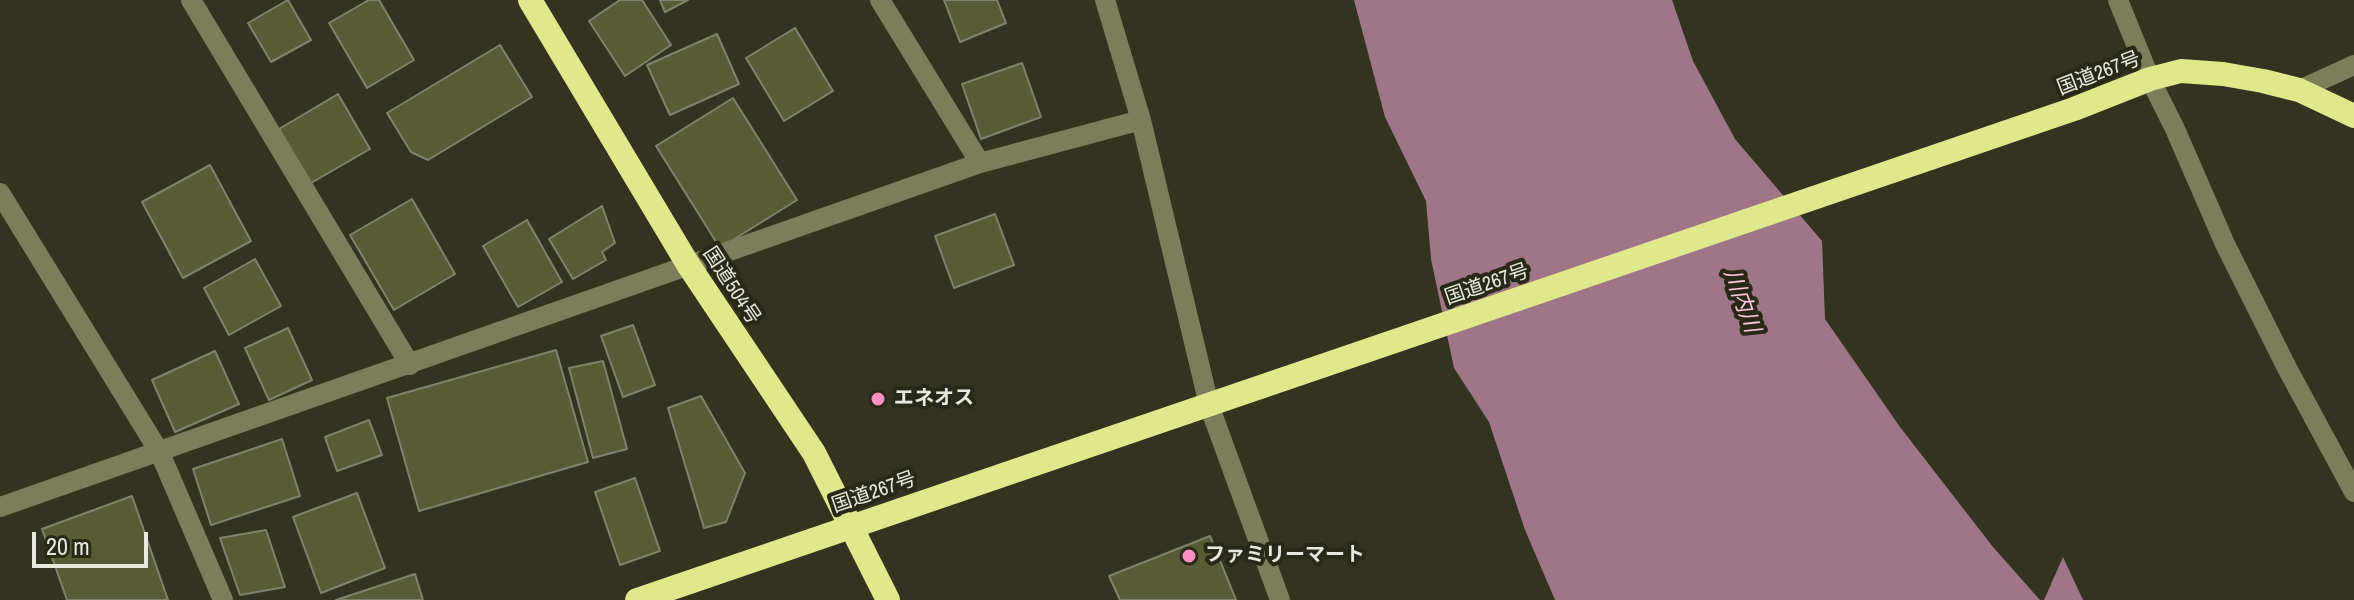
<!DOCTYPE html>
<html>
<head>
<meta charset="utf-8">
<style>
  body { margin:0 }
  #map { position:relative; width:2354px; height:600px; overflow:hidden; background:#323420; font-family:"Archivo Narrow",sans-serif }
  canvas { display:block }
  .scale { position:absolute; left:32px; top:532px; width:116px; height:36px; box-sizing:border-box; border:4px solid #e7e9dc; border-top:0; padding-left:10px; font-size:24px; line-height:28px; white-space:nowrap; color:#e7e9dc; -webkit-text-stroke:6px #282a17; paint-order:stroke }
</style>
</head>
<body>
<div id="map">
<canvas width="2354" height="600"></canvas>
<div class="scale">20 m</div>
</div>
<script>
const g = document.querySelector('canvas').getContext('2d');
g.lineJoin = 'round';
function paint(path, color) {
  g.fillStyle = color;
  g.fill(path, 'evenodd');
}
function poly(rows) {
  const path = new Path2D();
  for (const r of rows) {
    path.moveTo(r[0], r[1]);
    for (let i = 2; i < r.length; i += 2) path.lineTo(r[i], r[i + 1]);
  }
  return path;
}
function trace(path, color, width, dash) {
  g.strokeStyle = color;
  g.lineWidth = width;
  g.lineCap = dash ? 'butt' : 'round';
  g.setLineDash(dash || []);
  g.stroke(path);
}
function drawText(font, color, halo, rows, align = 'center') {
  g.font = font + ' "Archivo Narrow","Noto Sans JP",sans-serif';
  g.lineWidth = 8;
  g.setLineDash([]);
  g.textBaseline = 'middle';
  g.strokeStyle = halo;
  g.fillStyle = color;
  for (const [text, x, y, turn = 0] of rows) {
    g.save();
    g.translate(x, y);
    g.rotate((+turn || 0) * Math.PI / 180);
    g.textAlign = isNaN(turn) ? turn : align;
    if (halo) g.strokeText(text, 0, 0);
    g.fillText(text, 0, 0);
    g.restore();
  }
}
const water = poly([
  [1354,0,1672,0,1693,61,1735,139,1822,241,1825,319,1900,427,1993,547,2040,600,1555,600,1525,530,1489,422,1454,368,1431,259,1426,201,1385,117],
  [2063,557,2083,600,2044,600]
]);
const building = poly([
  [288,0,311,40,271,62,248,23,288,0],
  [369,0,379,0,414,60,367,88,329,23,369,0],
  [620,0,642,0,671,45,625,76,589,21,620,0],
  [660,0,688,0,665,12,660,0],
  [944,0,997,0,1006,23,960,42,944,0],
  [795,28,833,91,784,121,746,58,795,28],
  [717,34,739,84,670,115,647,65,717,34],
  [500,45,532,97,428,160,411,152,387,113,500,45],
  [1022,63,1041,117,981,139,962,84,1022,63],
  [338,94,370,149,311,183,279,129,338,94],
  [733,98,797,200,720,248,656,146,733,98],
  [210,165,251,241,183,278,142,202,210,165],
  [412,199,455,274,394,310,350,235,412,199],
  [602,206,615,243,602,252,606,260,573,279,549,239,602,206],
  [995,214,1014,265,954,288,935,236,995,214],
  [527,220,562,282,518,307,483,246,527,220],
  [255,259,281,306,229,335,204,288,255,259],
  [633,325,655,385,623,397,601,336,633,325],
  [288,328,312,380,269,400,245,348,288,328],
  [556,350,588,462,419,511,387,398,556,350],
  [215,351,239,404,175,432,152,380,215,351],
  [603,361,627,449,593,458,569,368,603,361],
  [701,396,745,473,726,522,704,528,668,408,701,396],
  [369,420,382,455,337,471,325,437,369,420],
  [282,439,300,496,211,525,193,469,282,439],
  [635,478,660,551,620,565,595,492,635,478],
  [357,493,385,568,321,593,293,517,357,493],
  [132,496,168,600,67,600,42,529,132,496],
  [266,530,285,587,240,595,220,538,266,530],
  [1210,536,1236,600,1120,600,1109,576,1210,536],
  [415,574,423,600,336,600,415,574]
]);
const minor = poly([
  [191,0,410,365],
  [880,0,980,163],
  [1105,0,1141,120,1209,405,1280,600],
  [2118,0,2150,79,2175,129,2225,244,2287,368,2354,492],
  [2299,90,2354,65],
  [0,193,160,453,223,600],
  [0,507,980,163,1141,120]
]);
const highway = poly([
  [530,0,689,266,814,453,888,600],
  [637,600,2074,109,2150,79,2181,71,2223,74,2263,81,2299,90,2354,116]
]);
const markers = [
  [878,399,8,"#fc8fc1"],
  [1189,556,8,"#fc8fc1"]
];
const streetNames = [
  ["国道267号",2099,74,-21],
  ["国道267号",1487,285,-19],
  ["国道504号",731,286,57],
  ["国道267号",874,493,-19]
];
const poiNames = [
  ["エネオス",894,399],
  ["ファミリーマート",1205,556]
];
const waterNames = [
  ["川内川",1741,301,70]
];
paint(water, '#9f7687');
paint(building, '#575b36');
trace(building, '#7f826c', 2);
trace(minor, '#7b7e5a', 20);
trace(highway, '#e0e88c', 24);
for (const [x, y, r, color] of markers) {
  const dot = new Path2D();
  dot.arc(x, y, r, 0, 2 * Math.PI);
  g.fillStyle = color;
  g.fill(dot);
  trace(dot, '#282a17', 3);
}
drawText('20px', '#e7e9dc', '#282a17', streetNames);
drawText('bold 20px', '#e7e9dc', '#282a17', poiNames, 'left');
drawText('italic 22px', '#fdc6dd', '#282a17', waterNames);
</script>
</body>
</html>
